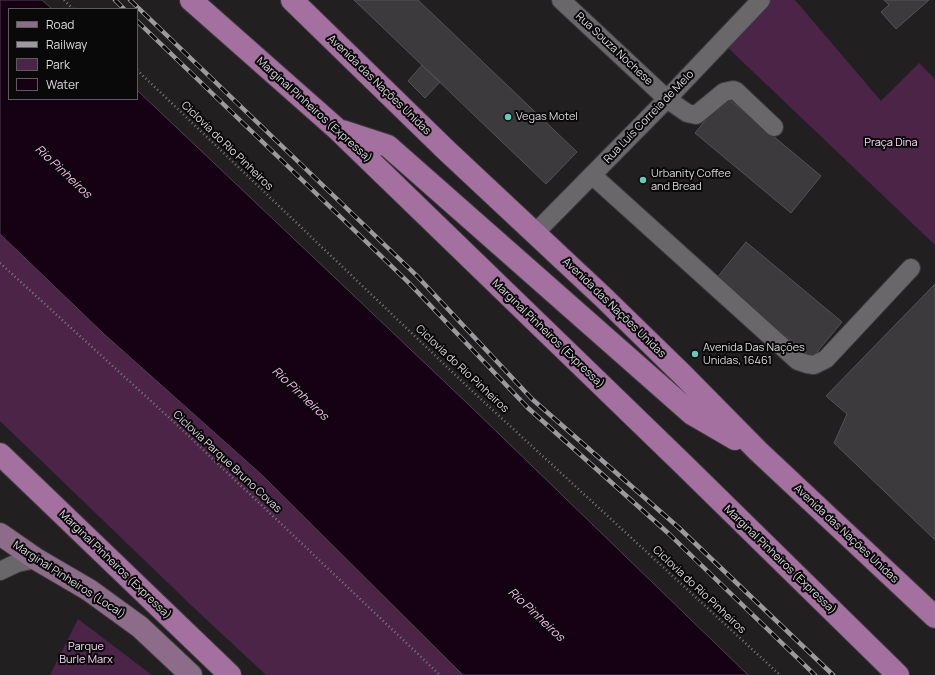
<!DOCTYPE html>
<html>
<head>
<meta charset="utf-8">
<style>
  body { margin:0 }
  #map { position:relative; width:935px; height:675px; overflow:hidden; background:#221f21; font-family:Manrope,sans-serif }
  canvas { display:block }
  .legend { position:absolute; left:8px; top:8px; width:130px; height:92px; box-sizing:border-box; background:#0a090a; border:1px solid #5e5d5e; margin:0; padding:5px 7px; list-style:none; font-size:12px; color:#dcdadc }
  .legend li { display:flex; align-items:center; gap:8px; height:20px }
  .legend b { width:20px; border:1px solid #5e5d5e }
</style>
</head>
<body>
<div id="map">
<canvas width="935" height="675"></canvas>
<ul class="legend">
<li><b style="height:5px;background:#8d6c8a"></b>Road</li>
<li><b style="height:5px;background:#9c9a9c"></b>Railway</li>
<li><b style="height:11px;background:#4b2447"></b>Park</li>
<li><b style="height:11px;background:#150014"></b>Water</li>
</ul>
</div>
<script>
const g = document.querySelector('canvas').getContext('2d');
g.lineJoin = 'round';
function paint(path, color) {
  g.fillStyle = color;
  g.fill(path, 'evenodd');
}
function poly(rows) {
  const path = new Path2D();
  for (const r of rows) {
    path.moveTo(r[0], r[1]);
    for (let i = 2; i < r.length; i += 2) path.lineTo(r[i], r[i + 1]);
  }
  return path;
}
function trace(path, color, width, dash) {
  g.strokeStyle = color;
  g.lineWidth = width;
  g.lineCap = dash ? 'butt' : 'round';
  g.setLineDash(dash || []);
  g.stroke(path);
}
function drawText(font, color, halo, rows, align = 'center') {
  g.font = font + ' Manrope,sans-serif';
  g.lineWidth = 4;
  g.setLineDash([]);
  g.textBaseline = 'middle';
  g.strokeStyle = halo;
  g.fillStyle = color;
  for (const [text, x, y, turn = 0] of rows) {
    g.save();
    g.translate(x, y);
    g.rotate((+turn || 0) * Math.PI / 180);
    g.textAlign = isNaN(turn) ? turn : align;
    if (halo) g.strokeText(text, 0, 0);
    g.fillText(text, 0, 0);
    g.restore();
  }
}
const green = poly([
  [770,0,795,0,881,101,919,63,935,79,935,245,725,45],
  [0,234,104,334,262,475,463,675,266,675,193,607,0,421],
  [78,619,152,675,50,675]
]);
const water = poly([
  [0,0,42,0,52,9,9,9,9,99,137,99,137,90,468,404,748,675,463,675,262,475,104,334,0,234,0,0]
]);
const building = poly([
  [354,0,418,0,577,152,546,184,354,0],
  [884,0,929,0,896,29,881,12,889,5,884,0],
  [422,65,440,82,425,98,408,81,422,65],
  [725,96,821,176,791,213,695,133,725,96],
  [746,242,842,322,812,358,716,279,746,242],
  [935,284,935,540,834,443,847,414,826,396,935,284]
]);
const path = poly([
  [64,0,73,9],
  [137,70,471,390,780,675],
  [0,263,175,423,440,675]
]);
const minor = poly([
  [561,0,667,99,687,113,696,115,724,92,733,90,736,91,774,127],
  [592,175,798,361,807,364,814,365,826,359,911,268],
  [535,233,667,99,761,0],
  [0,571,17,563,36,559]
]);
const major = poly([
  [0,534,36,559,89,590,140,627,191,675]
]);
const highway = poly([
  [191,0,337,129,684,465,898,675],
  [292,0,446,150,603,297,682,374,758,451,935,617],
  [342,131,388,146,692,414,735,439],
  [0,454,230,675]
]);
const rail = poly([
  [115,0,124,9],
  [130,0,416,275,532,399,678,527,833,675],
  [137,21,408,282,528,408,668,533,815,675]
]);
const markers = [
  [508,117,4,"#5cceba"],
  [643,180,4,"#5cceba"],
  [695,354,4,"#5cceba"]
];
const streetNames = [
  ["Rua Souza Nochese",614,49,43],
  ["Avenida das Nações Unidas",379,85,44],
  ["Marginal Pinheiros (Expressa)",314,110,42],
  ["Rua Luís Correia de Melo",649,117,-46],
  ["Ciclovia do Rio Pinheiros",227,146,44],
  ["Avenida das Nações Unidas",614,308,44],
  ["Marginal Pinheiros (Expressa)",548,334,44],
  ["Ciclovia do Rio Pinheiros",462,369,43],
  ["Ciclovia Parque Bruno Covas",227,462,43],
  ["Avenida das Nações Unidas",846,534,43],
  ["Marginal Pinheiros (Expressa)",780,560,44],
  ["Marginal Pinheiros (Expressa)",115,565,44],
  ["Marginal Pinheiros (Local)",69,580,33],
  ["Ciclovia do Rio Pinheiros",699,590,43]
];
const poiNames = [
  ["Vegas Motel",516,117],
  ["Urbanity Coffee",651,174],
  ["and Bread",651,187],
  ["Avenida Das Nações",703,348],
  ["Unidas, 16461",703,361]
];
const parkNames = [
  ["Praça Dina",891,143],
  ["Parque",86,647],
  ["Burle Marx",86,660]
];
const waterNames = [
  ["Rio Pinheiros",63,172,43],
  ["Rio Pinheiros",300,394,43],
  ["Rio Pinheiros",536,615,43]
];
paint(green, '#4b2447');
paint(water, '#150014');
trace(water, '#514150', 1);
paint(building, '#3d3a3d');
trace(building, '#555255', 1);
trace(minor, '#3d3b3d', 20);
trace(major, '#3d3b3d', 24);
trace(highway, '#3d3b3d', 24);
trace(path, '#7f7c7e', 2.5, [1, 3]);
trace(minor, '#6a676a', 18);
trace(major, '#8d6c8a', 22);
trace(highway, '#a4709f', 22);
trace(rail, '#9c9a9c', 4.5);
trace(rail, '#0a090a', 3, [9]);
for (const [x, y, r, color] of markers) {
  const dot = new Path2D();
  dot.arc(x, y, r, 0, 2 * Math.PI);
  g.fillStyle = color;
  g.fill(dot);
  trace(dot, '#0a090a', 1.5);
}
drawText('11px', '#dcdadc', '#0a090a', streetNames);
drawText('11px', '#dcdadc', '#0a090a', poiNames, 'left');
drawText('11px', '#f8d8f4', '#0a090a', parkNames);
drawText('italic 12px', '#fabbf3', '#0a090a', waterNames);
</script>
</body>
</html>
